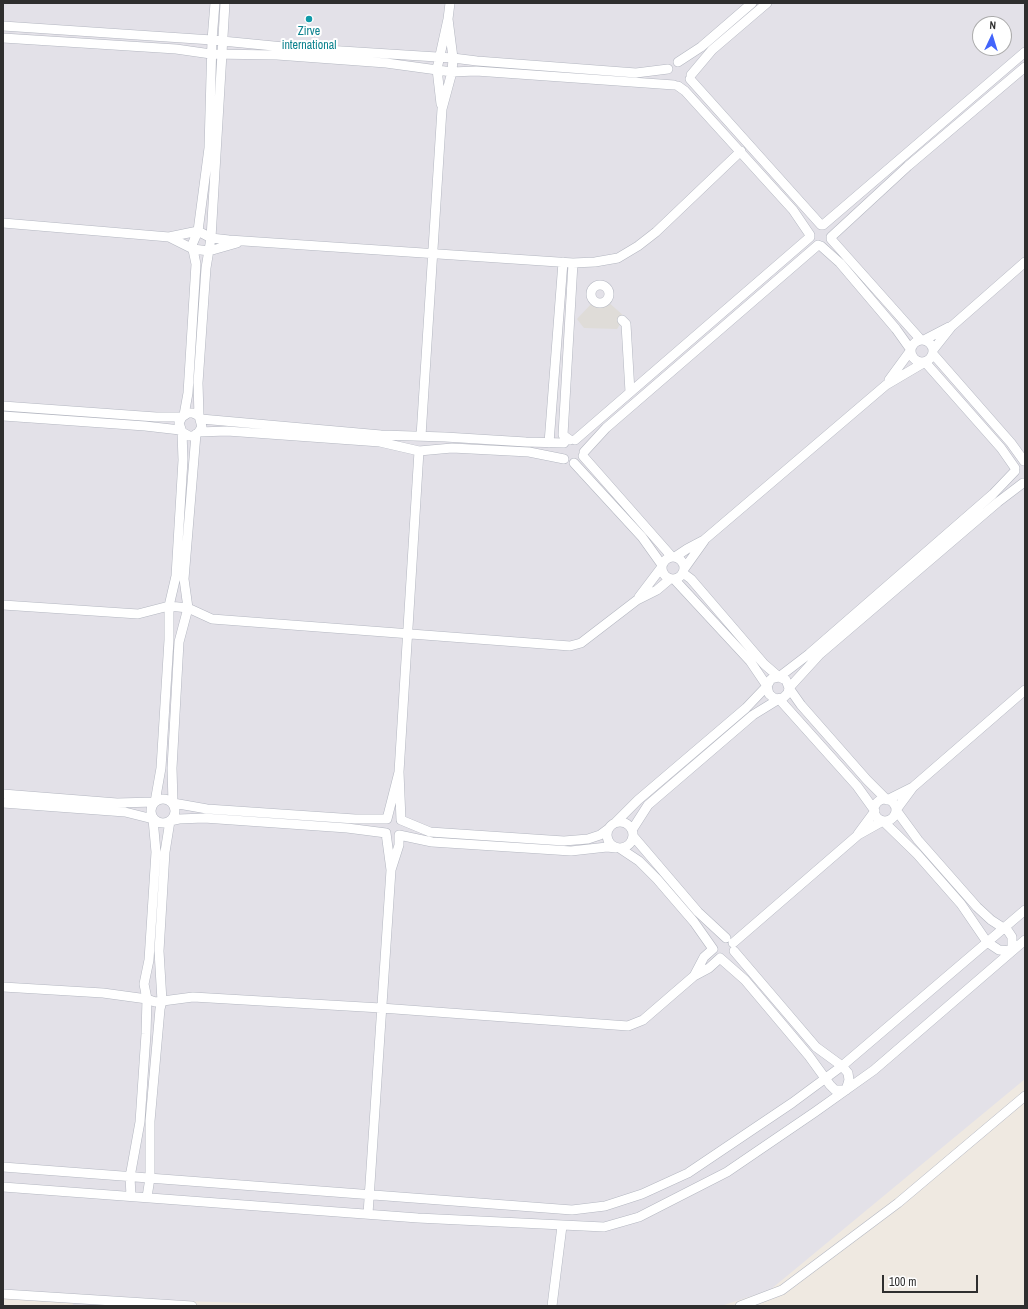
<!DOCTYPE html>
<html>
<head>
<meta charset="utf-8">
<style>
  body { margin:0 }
  #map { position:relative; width:1028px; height:1309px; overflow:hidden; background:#efe9e1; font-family:"Archivo Narrow",sans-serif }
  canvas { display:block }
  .frame { position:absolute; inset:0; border:4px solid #2e2e2e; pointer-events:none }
  .north { position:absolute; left:972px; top:16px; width:40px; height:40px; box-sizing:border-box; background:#fff; border:1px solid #ababab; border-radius:50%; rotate:4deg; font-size:11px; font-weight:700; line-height:16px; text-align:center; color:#2e2e2e }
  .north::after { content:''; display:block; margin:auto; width:14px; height:18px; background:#4264fb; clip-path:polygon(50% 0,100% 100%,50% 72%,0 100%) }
  .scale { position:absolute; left:882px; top:1275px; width:96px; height:18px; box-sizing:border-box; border:2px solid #2e2e2e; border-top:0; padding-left:5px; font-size:12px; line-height:14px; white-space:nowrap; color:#2e2e2e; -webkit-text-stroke:3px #fff; paint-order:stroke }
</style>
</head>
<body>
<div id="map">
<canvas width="1028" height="1309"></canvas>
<div class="frame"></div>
<div class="north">N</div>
<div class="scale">100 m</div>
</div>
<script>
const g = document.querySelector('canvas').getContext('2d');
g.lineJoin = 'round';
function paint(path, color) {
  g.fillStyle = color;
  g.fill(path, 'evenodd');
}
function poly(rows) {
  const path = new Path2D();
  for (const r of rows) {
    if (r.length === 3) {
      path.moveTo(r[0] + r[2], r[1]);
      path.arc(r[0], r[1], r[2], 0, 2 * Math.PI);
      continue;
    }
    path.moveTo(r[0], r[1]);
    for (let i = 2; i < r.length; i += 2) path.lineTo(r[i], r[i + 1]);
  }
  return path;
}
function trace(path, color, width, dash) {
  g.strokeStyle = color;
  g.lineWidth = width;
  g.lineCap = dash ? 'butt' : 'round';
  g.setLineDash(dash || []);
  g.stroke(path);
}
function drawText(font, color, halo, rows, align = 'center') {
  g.font = font + ' "Archivo Narrow",sans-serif';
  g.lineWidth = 4;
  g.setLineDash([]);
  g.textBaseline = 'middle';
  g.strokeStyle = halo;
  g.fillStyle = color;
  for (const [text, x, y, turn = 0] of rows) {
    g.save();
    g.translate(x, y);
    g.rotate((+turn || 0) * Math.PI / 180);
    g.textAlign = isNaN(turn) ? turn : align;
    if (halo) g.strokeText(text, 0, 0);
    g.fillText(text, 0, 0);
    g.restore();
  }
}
const industrial = poly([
  [3,3,1025,3,1025,1079,770,1290,721,1306,333,1306,3,1295],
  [980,24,1004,24,1004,48,980,48],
  [75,1301,125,1306,72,1306]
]);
const plaza = poly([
  [594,301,607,301,625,317,617,329,584,328,577,319]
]);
const minor = poly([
  [3,26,212,40,294,48,453,58,477,61,636,73,668,69],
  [3,38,176,49,211,54,277,55,386,63,452,72,476,71,674,85],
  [678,62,701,47,752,3],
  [691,75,712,50,767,3],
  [690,79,821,225],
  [678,86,685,91,793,210,810,235],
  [441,104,437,69,448,19,450,3],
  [3,223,169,237,198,231,211,238,229,240,573,263,595,262,618,258,638,246,656,232,741,151],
  [823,225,1025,52],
  [169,237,193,249,209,251,237,243],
  [831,237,908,166,1025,67],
  [831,239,921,340],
  [821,246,840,263,896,329,911,350,889,380],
  [600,294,9],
  [622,320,626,324,630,392],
  [922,351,11],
  [924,340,949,327],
  [933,350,952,326,1025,262],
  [933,354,1011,443,1024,461],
  [3,406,156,417,182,417],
  [184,415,188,393,196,264,192,245,198,231,209,148,212,40,215,3],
  [3,416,145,426,180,430],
  [199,416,193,413,188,413,182,417,179,423,182,432,189,436,193,436,198,433,202,427,199,416,198,383,206,268,211,238,225,3],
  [201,419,381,435,445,437,526,442,564,443],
  [199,432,227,431,380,442,419,451,452,448,529,452,564,459],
  [196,434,184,579,188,608,179,642,172,768,173,803,207,809,355,819,387,819,399,772],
  [421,436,442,109,452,72,453,58,448,19],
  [570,440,563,435,573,263],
  [575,440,810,237],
  [549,443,563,262],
  [419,451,399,772,401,820,430,832,564,841,588,839,600,835,608,829],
  [584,452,606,428,818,245],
  [583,456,672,557],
  [574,463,642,537,662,565],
  [673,568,11],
  [675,557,687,549,704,540,886,385,925,362,1001,448,1015,468],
  [684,569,704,541],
  [683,573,691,579,764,664,779,677,786,680,789,688,788,693,783,698,775,699,769,694,767,686,771,679,779,677,809,654,993,494,1015,471],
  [639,597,661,568],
  [3,605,138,614,169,606,188,608,212,619,570,646,581,643,637,600,657,590,670,579],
  [913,787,887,800,867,780,801,705,789,688,820,654,998,502,1023,483],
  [3,794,117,803,155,802,161,768,169,640,169,606,176,576,183,460,182,432],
  [163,811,12],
  [885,810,11],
  [3,803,125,812,153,819,156,852,149,960,144,984,147,999,146,1034,140,1122,130,1177,131,1196],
  [620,835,13],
  [616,822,638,800,746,708,767,686,750,661,674,579],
  [632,830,648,805,753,715,779,699,857,786,875,811,858,834],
  [633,836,698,912,726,938],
  [621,849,639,861,657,879,694,922,713,949,704,957,694,976],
  [733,943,858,835,883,821,917,854,961,904,987,942,999,950,1012,951,1012,937,1008,931,991,920,977,907,918,840,896,810,913,787,1025,690],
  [3,987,103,993,147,999,155,1002,193,997,381,1008,628,1026,643,1020,694,976,709,968,720,958,745,980,809,1056,830,1085,835,1090,846,1090,849,1080,848,1073,842,1066,816,1047,734,951],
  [3,1167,572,1210,605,1206,642,1194,688,1173,792,1103,842,1066,1025,910],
  [3,1187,418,1218,604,1227,639,1217,727,1172,815,1112,874,1070,1025,940],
  [147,1197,150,1178,150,1121,160,1009,162,1001,159,951,165,852,170,821,179,819,204,818,347,828,386,833,391,870],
  [368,1214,391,870,399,845,399,835,432,842,571,851,607,847,616,848],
  [3,1294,192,1306],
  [552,1306,562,1226],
  [740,1306,782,1290,898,1203,1025,1096]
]);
const markers = [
  [309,19,4,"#0f9aa8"]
];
const cultureNames = [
  ["Zirve",309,32],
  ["international",309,46]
];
paint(industrial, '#e3e1e8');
paint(plaza, '#dfdcd8');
trace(minor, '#b4b7c1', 10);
trace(minor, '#fff', 9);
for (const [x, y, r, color] of markers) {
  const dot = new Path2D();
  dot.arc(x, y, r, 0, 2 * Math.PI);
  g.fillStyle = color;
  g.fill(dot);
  trace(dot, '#fff', 1.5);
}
drawText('12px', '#0d838f', '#fff', cultureNames);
</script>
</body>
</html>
